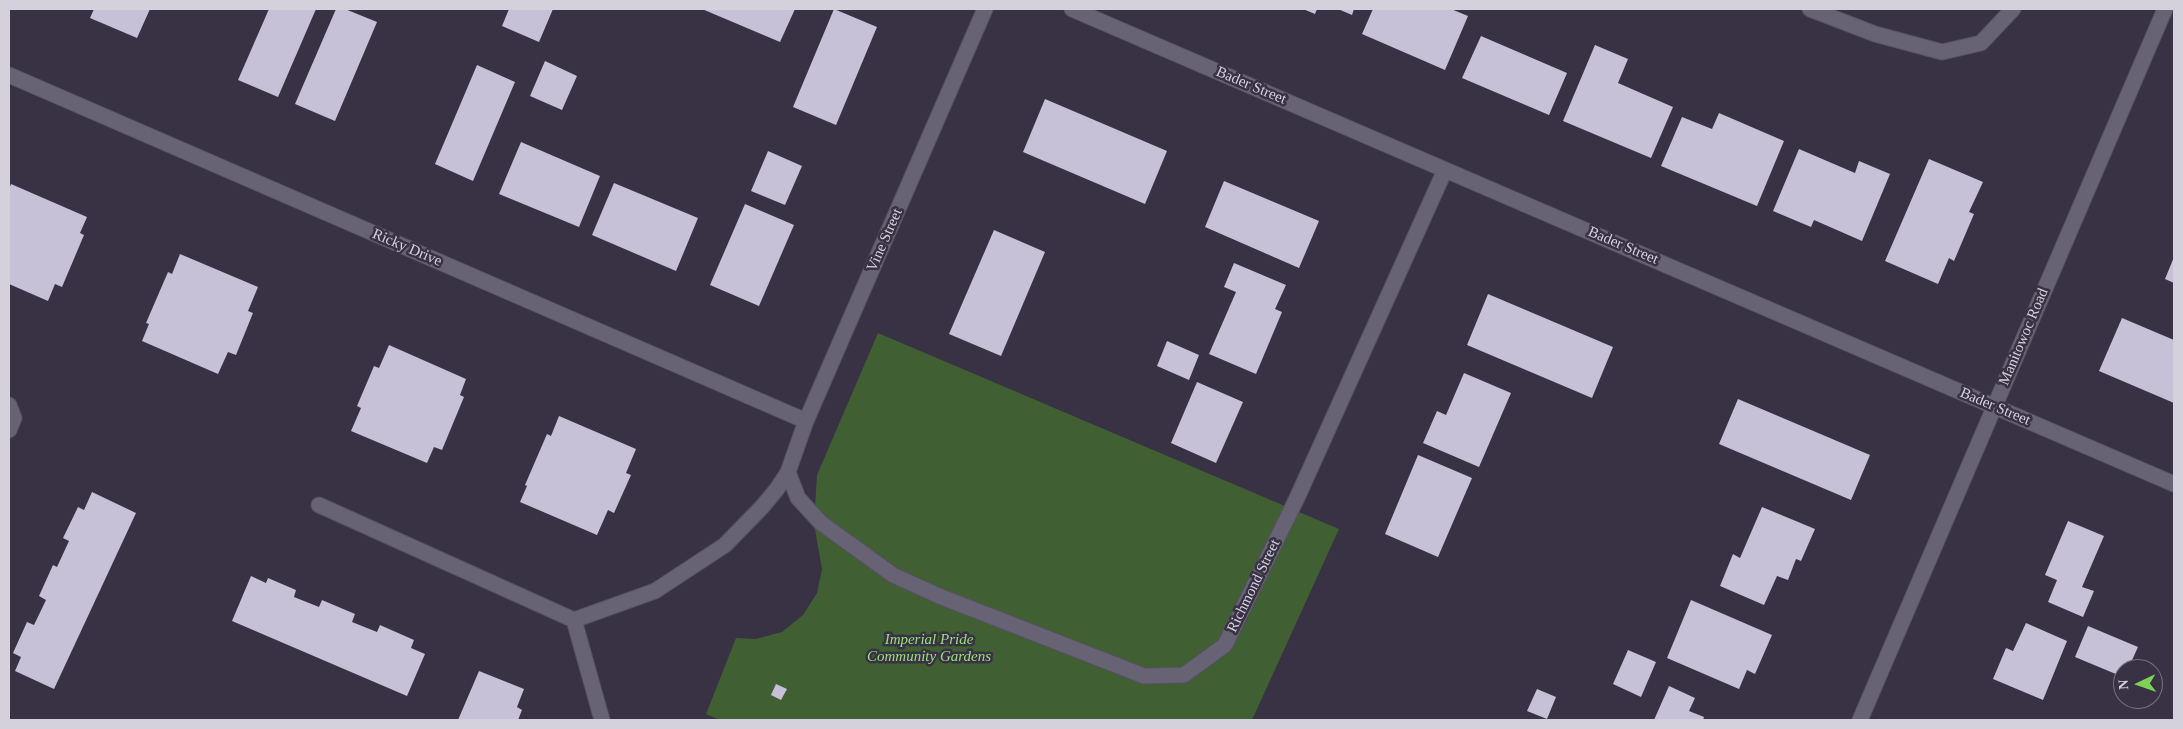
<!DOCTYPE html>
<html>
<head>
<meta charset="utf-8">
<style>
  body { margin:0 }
  #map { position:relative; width:2183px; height:729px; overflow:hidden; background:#383244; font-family:Georgia,serif }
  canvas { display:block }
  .frame { position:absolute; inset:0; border:10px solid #d4d1dc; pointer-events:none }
  .north { position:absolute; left:2113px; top:659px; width:50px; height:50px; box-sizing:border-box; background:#383244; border:1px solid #767281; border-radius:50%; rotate:267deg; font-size:14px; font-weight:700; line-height:20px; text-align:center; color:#d4d1dc }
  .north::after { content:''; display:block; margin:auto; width:18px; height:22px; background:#7dd154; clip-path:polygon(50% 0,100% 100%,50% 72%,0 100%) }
</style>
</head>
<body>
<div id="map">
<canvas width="2183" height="729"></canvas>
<div class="frame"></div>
<div class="north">N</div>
</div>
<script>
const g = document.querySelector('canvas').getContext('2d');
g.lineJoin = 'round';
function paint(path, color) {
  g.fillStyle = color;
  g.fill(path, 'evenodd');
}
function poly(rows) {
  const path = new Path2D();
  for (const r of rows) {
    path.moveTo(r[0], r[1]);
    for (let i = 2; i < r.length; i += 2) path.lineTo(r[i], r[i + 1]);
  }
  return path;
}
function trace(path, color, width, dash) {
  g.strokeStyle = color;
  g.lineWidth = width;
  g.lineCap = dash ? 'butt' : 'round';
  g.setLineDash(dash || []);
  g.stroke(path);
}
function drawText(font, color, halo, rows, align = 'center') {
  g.font = font + ' Georgia,serif';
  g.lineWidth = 5;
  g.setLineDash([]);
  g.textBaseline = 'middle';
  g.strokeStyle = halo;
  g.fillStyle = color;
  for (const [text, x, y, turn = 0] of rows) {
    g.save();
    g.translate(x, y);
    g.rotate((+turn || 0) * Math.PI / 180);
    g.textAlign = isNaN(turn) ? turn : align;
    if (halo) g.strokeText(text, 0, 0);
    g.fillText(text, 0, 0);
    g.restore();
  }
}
const green = poly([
  [878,333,1339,529,1252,720,720,720,706,714,736,638,756,639,782,632,803,615,817,593,822,569,814,524,817,475]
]);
const building = poly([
  [94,9,150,9,137,38,90,18],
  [269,9,316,9,278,97,238,80],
  [336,9,345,9,377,22,335,121,295,104],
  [509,9,553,9,539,42,502,26],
  [702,9,795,9,780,42],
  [834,9,877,27,836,125,793,107],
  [1303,9,1317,9,1315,14],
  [1338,9,1354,9,1352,15],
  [1373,9,1451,9,1468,16,1445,70,1362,34],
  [1481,36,1567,73,1549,115,1462,78],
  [1595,45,1628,59,1618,83,1673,107,1651,158,1563,121],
  [545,61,577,76,562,110,530,96],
  [477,65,515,82,473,181,435,164],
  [1045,99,1167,151,1145,204,1023,152],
  [1719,113,1784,141,1757,206,1661,166,1682,117,1712,129],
  [521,142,600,176,579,227,499,194],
  [1799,149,1855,173,1859,161,1890,174,1862,241,1814,220,1811,227,1773,211],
  [768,151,802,166,785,205,751,191],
  [1929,159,1983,182,1969,212,1974,214,1954,261,1949,258,1938,284,1885,261],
  [1224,181,1319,221,1299,268,1205,227],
  [614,183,698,218,676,271,592,235],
  [11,184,87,217,80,233,84,235,62,287,55,284,48,301,9,284,9,189],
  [745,204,794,225,759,306,710,285],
  [994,230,1045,252,1001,356,949,334],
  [180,254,258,287,248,311,253,313,236,355,228,352,218,374,142,341,149,324,146,323,168,272,172,274],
  [2174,257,2174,283,2165,279],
  [1234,263,1286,285,1275,309,1282,312,1256,374,1209,354,1236,292,1224,287],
  [1488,294,1613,347,1592,398,1467,345],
  [2122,318,2174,340,2174,403,2099,371],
  [1167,341,1199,355,1189,380,1157,366],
  [389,345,466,379,460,395,464,397,442,450,434,447,427,463,351,431,361,408,357,406,374,366,379,368],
  [1464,373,1511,393,1479,467,1423,443,1437,411,1446,415],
  [1197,382,1243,402,1216,463,1171,443],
  [1738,399,1870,455,1851,500,1719,444],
  [559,416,636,449,626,473,631,475,614,513,608,510,597,535,520,502,527,486,525,485,547,434,551,436],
  [1418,455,1472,478,1438,557,1385,534],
  [92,492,136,513,54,689,15,671,21,657,13,653,27,622,34,625,46,600,39,596,53,565,57,567,69,541,63,538,78,507,84,510],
  [1762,507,1815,529,1801,561,1796,559,1788,580,1777,576,1764,605,1720,586,1733,554,1740,558],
  [2068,521,2104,536,2082,587,2094,591,2083,617,2048,602,2057,580,2045,575],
  [251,576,266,583,268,578,296,590,294,597,319,607,322,600,355,614,352,622,377,632,380,625,414,640,411,648,425,654,407,696,232,621],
  [1691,600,1772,635,1755,674,1747,670,1739,689,1667,658],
  [2026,623,2067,641,2043,700,1993,679,2006,648,2013,651],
  [2088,626,2138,647,2128,669,2123,669,2123,677,2075,657],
  [1628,650,1656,662,1641,697,1613,684],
  [479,671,524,689,517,707,522,710,518,720,458,720],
  [776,684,787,689,781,700,771,695],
  [1669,686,1695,698,1689,711,1704,717,1703,720,1654,720],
  [1537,689,1556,697,1547,719,1527,711]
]);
const minor = poly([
  [1072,9,2174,484],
  [1810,9,1875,34,1942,52,1981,43,2013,9],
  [9,75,806,421],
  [9,405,14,418,9,430],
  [788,472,798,498,821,523,893,575,939,596,1144,676,1184,675,1225,645,1297,498,1445,170],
  [319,505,574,620,655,591,725,545,762,507,777,489,788,472,806,421,985,9],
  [574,620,602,720],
  [1860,720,2165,9]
]);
const streetNames = [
  ["Bader Street",1251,86,23],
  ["Vine Street",885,240,-66],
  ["Bader Street",1623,246,23],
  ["Ricky Drive",407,248,23],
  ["Manitowoc Road",2024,337,-67],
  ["Bader Street",1995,407,23],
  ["Richmond Street",1254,586,-64]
];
const parkNames = [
  ["Imperial Pride",929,640],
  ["Community Gardens",929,657]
];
paint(green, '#405f32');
paint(building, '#c7c1d7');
trace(minor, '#55515f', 17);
trace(minor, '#686275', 15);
drawText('15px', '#d4d1dc', '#383244', streetNames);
drawText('italic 15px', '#97e176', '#383244', parkNames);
</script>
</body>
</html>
